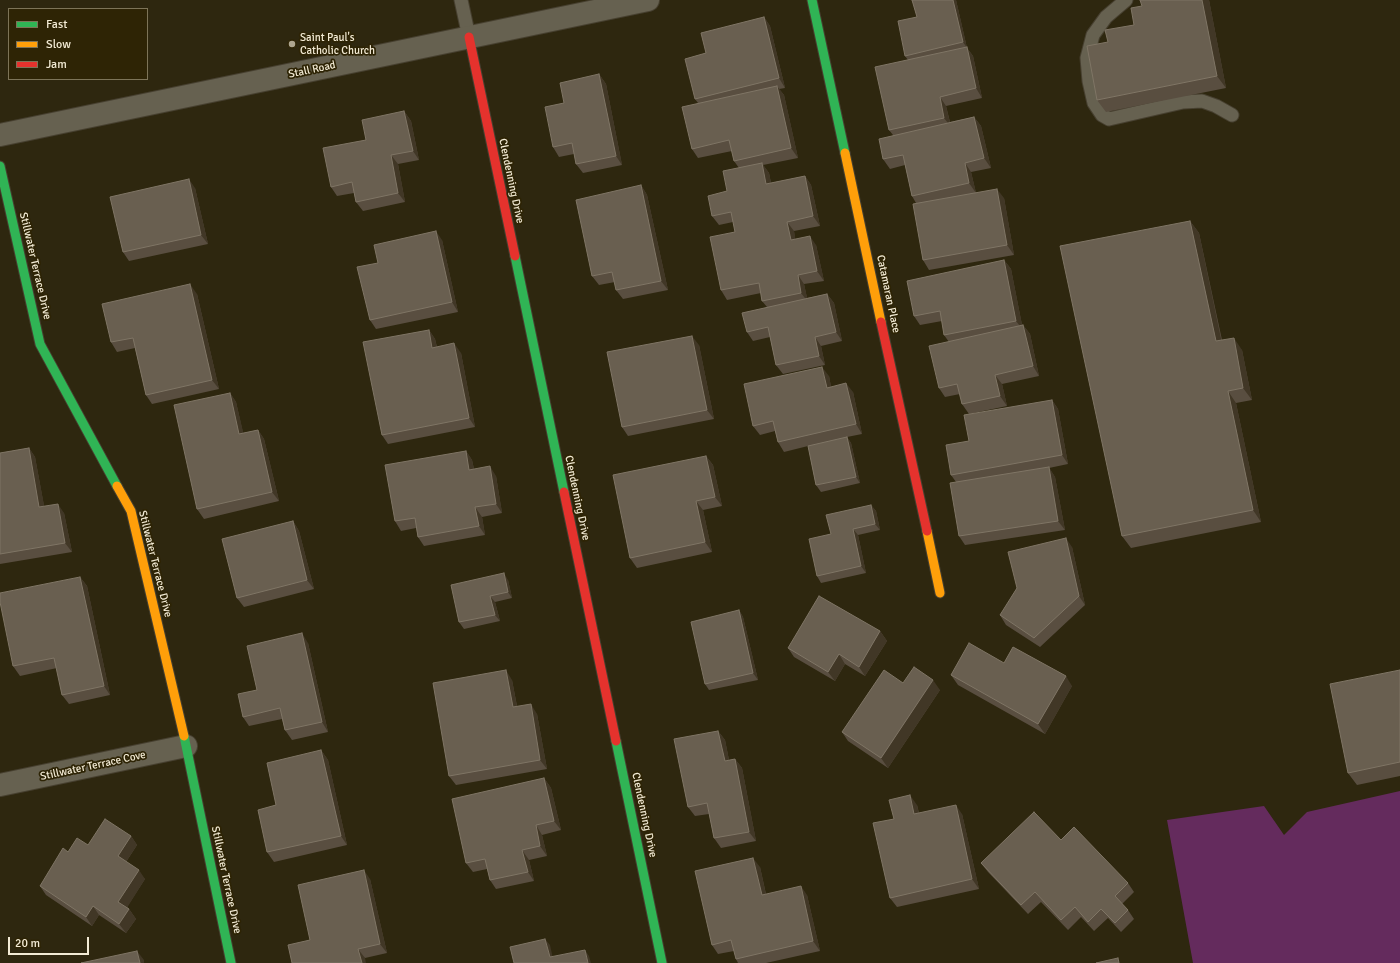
<!DOCTYPE html>
<html>
<head>
<meta charset="utf-8">
<style>
  body { margin:0 }
  #map { position:relative; width:1400px; height:963px; overflow:hidden; background:#2e270f; font-family:Signika,sans-serif }
  canvas { display:block }
  .legend { position:absolute; left:8px; top:8px; width:140px; height:72px; box-sizing:border-box; background:#2e2405; border:1px solid #7d7458; margin:0; padding:5px 7px; list-style:none; font-size:12px; color:#f3ebd5 }
  .legend li { display:flex; align-items:center; gap:8px; height:20px }
  .legend b { width:20px; border:1px solid #7d7458 }
  .scale { position:absolute; left:8px; top:937px; width:81px; height:18px; box-sizing:border-box; border:2px solid #f3ebd5; border-top:0; padding-left:5px; font-size:12px; line-height:14px; white-space:nowrap; color:#f3ebd5; -webkit-text-stroke:3px #2e2405; paint-order:stroke }
</style>
</head>
<body>
<div id="map">
<canvas width="1400" height="963"></canvas>
<ul class="legend">
<li><b style="height:5px;background:#30b455"></b>Fast</li>
<li><b style="height:5px;background:#ff9f0a"></b>Slow</li>
<li><b style="height:5px;background:#e5322d"></b>Jam</li>
</ul>
<div class="scale">20 m</div>
</div>
<script>
const g = document.querySelector('canvas').getContext('2d');
g.lineJoin = 'round';
function paint(path, color) {
  g.fillStyle = color;
  g.fill(path, 'evenodd');
}
function poly(rows) {
  const path = new Path2D();
  for (const r of rows) {
    path.moveTo(r[0], r[1]);
    for (let i = 2; i < r.length; i += 2) path.lineTo(r[i], r[i + 1]);
  }
  return path;
}
function trace(path, color, width, dash) {
  g.strokeStyle = color;
  g.lineWidth = width;
  g.lineCap = dash ? 'butt' : 'round';
  g.setLineDash(dash || []);
  g.stroke(path);
}
function drawText(font, color, halo, rows, align = 'center') {
  g.font = font + ' Signika,sans-serif';
  g.lineWidth = 3.5;
  g.setLineDash([]);
  g.textBaseline = 'middle';
  g.strokeStyle = halo;
  g.fillStyle = color;
  for (const [text, x, y, turn = 0] of rows) {
    g.save();
    g.translate(x, y);
    g.rotate((+turn || 0) * Math.PI / 180);
    g.textAlign = isNaN(turn) ? turn : align;
    if (halo) g.strokeText(text, 0, 0);
    g.fillText(text, 0, 0);
    g.restore();
  }
}
const green = poly([
  [1400,791,1400,963,1193,963,1167,820,1264,806,1284,835,1307,812]
]);
const lane = poly([
  [461,0,469,37],
  [1126,0,1106,17,1093,35,1087,58,1089,81,1094,103,1102,115,1109,119,1183,102,1202,101,1216,106,1232,115]
]);
const street = poly([
  [0,135,648,0],
  [0,785,186,746]
]);
const fast = poly([
  [812,0,845,153],
  [0,166,40,344,117,486],
  [515,256,564,492],
  [184,736,231,963],
  [616,741,662,963]
]);
const slow = poly([
  [845,153,881,322],
  [117,486,131,511,184,736],
  [927,531,940,593]
]);
const jam = poly([
  [469,37,515,256],
  [881,322,927,531],
  [564,492,616,741]
]);
const wall = poly([
  [912,0,956,0,967,48,973,56,982,98,946,106,950,122,974,117,981,126,991,168,971,172,976,193,1004,198,1014,255,929,270,923,260,916,203,912,196,905,165,890,169,883,159,893,135,889,130,908,60,905,56,917,17],
  [1209,0,1226,88,1106,112,1097,100,1108,42],
  [764,17,770,26,785,88,779,89,784,95,798,158,763,165,769,173,771,183,805,176,811,185,820,226,794,231,795,239,816,245,824,281,804,284,807,298,827,294,834,303,842,341,821,346,825,365,783,374,776,365,770,337,753,341,747,332,767,307,762,301,761,293,727,300,721,290,735,232,733,222,719,225,712,216,727,191,739,168,734,161,732,151,698,158,692,149,698,103,695,99,706,53],
  [599,74,606,84,622,165,583,173,576,164,574,154,559,157,553,147,564,103],
  [404,111,411,121,419,160,398,164,405,202,363,211,356,202,354,193,337,196,331,187,366,140],
  [641,185,647,195,668,290,623,299,616,290,615,282,599,285,592,276],
  [195,188,208,244,129,261,123,252],
  [1190,221,1199,233,1222,340,1242,350,1252,400,1236,403,1261,522,1131,548,1122,536],
  [442,240,458,312,376,329,370,320,378,263],
  [1004,260,1011,269,1022,325,1023,325,1030,334,1039,376,1002,384,1007,406,969,414,962,404,960,394,945,397,939,388,949,342,944,335,942,321,920,325,914,316],
  [197,294,219,389,152,404,146,395,135,348,117,352,111,342],
  [429,330,435,339,437,347,461,353,475,427,388,444,382,435],
  [699,345,714,419,628,436,622,427],
  [829,376,831,387,853,392,862,434,847,437,851,443,860,483,821,492,816,485,808,446,784,452,778,442,775,431,760,435,753,426],
  [230,393,236,402,243,433,258,430,264,439,279,501,204,519,197,509],
  [1052,400,1058,409,1068,464,1049,468,1055,477,1065,530,965,545,959,536,956,482,951,475,969,441],
  [29,448,35,457,44,506,64,513,72,552,0,564,0,453],
  [466,451,472,460,474,469,496,476,502,513,482,517,485,535,424,546,418,537,416,528,401,531,395,521],
  [706,456,713,465,722,506,703,510,712,552,637,568,630,558],
  [871,505,876,511,880,530,858,535,866,573,821,583,817,576,831,534],
  [293,521,299,531,314,589,244,607,237,598],
  [1072,547,1085,605,1040,647,1006,625,1000,615],
  [80,577,87,586,110,695,69,704,62,695,57,668,20,676,13,666],
  [508,580,512,598,495,602,500,621,464,629,459,622],
  [739,610,743,617,758,680,709,690,705,684],
  [880,631,887,641,865,676,845,664,835,681,794,657,788,648],
  [308,643,328,732,292,740,285,730,282,719,249,726,243,717,257,690],
  [1004,663,1072,686,1045,734,958,685,951,675],
  [1400,670,1400,776,1357,785,1348,773],
  [512,680,517,706,537,714,547,769,456,785,449,776],
  [903,683,940,690,888,768,848,741,842,732],
  [718,731,725,740,729,760,735,759,742,768,756,841,721,848,714,838,709,814,695,816,688,807],
  [321,750,328,760,347,845,274,862,267,852,276,805],
  [544,778,551,788,561,830,542,835,547,856,529,860,534,881,496,889,490,880,487,869,473,872,466,863],
  [917,805,919,813,962,814,979,889,897,907,890,898,894,819],
  [131,836,137,845,126,862,145,879,127,907,129,909,136,919,126,933,99,915,92,926,46,895,40,886,68,852,88,845],
  [1061,840,1128,883,1134,892,1122,904,1128,910,1134,919,1121,932,1108,918,1094,931,1081,917,1068,930,1041,902,1028,914,988,872,981,863],
  [760,867,766,894,807,895,820,951,766,963,738,963,736,959,734,951,718,954,712,945],
  [370,879,387,953,365,958,310,940]
]);
const shadedWall = poly([
  [953,0,956,0,967,48,973,56,982,98,976,88,967,48,963,42],
  [1202,0,1209,0,1226,88,1217,76],
  [764,17,770,26,785,88,779,78],
  [599,74,606,84,622,165,616,156],
  [777,86,784,95,798,158,791,148],
  [940,97,946,106,951,127,944,118],
  [404,111,411,121,419,160,413,151],
  [974,117,981,126,991,168,984,158],
  [391,155,398,164,405,202,398,193],
  [762,163,769,173,773,193,766,184],
  [965,163,971,172,976,193,969,183],
  [805,176,811,185,820,226,813,216],
  [189,179,195,188,208,244,201,235],
  [641,185,647,195,668,290,661,281],
  [997,189,1004,198,1014,255,1007,245],
  [1190,221,1199,233,1224,353,1216,341],
  [787,222,794,231,797,249,791,240],
  [436,231,442,240,458,312,452,302],
  [810,236,816,245,824,281,817,271],
  [1004,260,1011,269,1023,330,1016,321],
  [798,275,804,284,808,302,801,293],
  [190,284,197,294,219,389,212,380],
  [827,294,834,303,842,341,836,332],
  [1023,325,1030,334,1039,376,1033,366],
  [429,330,435,339,439,357,432,348],
  [692,336,699,345,714,419,707,410],
  [815,337,821,346,825,365,819,356],
  [1234,338,1242,350,1252,400,1243,388],
  [454,343,461,353,475,427,469,418],
  [822,367,829,376,833,397,827,388],
  [995,375,1002,384,1007,406,1000,396],
  [846,383,853,392,862,434,856,424],
  [1228,391,1236,403,1261,522,1253,510],
  [230,393,236,402,246,444,239,434],
  [1052,400,1058,409,1068,464,1062,455],
  [258,430,264,439,279,501,272,492],
  [847,437,851,443,860,483,856,477],
  [29,448,35,457,46,516,39,507],
  [466,451,472,460,476,479,469,470],
  [706,456,713,465,722,506,715,497],
  [490,466,496,476,502,513,496,504],
  [1049,467,1055,477,1065,530,1058,521],
  [696,501,703,510,712,552,705,542],
  [58,504,64,513,72,552,65,543],
  [871,505,876,511,880,530,875,524],
  [475,507,482,517,485,535,479,526],
  [293,521,299,531,314,589,307,580],
  [853,529,858,535,866,573,861,566],
  [1066,538,1072,547,1085,605,1079,596],
  [504,573,508,580,512,598,508,592],
  [80,577,87,586,110,695,104,686],
  [490,596,495,602,500,621,495,615],
  [739,610,743,617,758,680,753,673],
  [880,631,887,641,865,676,859,667],
  [302,633,308,643,328,732,322,722],
  [839,654,845,664,835,681,828,672],
  [506,670,512,680,519,717,513,707],
  [1066,676,1072,686,1045,734,1038,724],
  [933,680,940,690,888,768,881,758],
  [531,704,537,714,547,769,540,760],
  [718,731,725,740,731,770,725,761],
  [321,750,328,760,347,845,341,836],
  [735,759,742,768,756,841,749,832],
  [544,778,551,788,561,830,554,821],
  [910,795,917,805,921,823,914,814],
  [956,805,962,814,979,889,972,879],
  [536,825,542,835,547,856,540,846],
  [131,836,137,845,124,865,118,856],
  [522,850,529,860,534,881,528,872],
  [753,858,760,867,768,904,762,895],
  [139,870,145,879,125,911,118,902],
  [364,870,370,879,387,953,380,944],
  [801,886,807,895,820,951,813,941],
  [93,906,99,915,92,926,86,917],
  [129,909,136,919,126,933,119,924],
  [545,939,550,945,554,963,550,957],
  [358,949,365,958,366,963,362,963],
  [585,950,589,956,591,963,588,963],
  [137,951,144,960,144,963,140,963]
]);
const building = poly([
  [912,0,953,0,963,42,905,56,898,21,917,17,912,0],
  [1140,0,1202,0,1217,76,1097,100,1087,46,1108,42,1105,30,1134,25,1131,8,1142,6,1140,0],
  [764,17,779,78,695,99,685,59,706,53,701,33,764,17],
  [967,47,976,88,940,97,944,118,889,130,875,67,967,47],
  [599,74,616,156,576,164,572,143,553,147,545,107,564,103,560,83,599,74],
  [777,86,791,148,734,161,729,140,692,149,682,107,777,86],
  [404,111,413,151,391,155,398,193,356,202,352,182,331,187,323,148,366,140,362,120,404,111],
  [974,117,984,158,965,163,969,183,912,196,903,155,883,159,879,139,974,117],
  [762,163,766,184,805,176,813,216,787,222,791,240,810,236,817,271,798,275,801,293,762,301,759,283,721,290,710,237,735,232,731,212,712,216,708,196,727,191,723,171,762,163],
  [189,179,201,235,123,252,110,197,189,179],
  [641,185,661,281,616,290,612,272,592,276,576,200,641,185],
  [997,189,1007,245,923,260,913,204,997,189],
  [1190,221,1216,341,1234,338,1243,388,1228,391,1253,510,1122,536,1060,246,1190,221],
  [436,231,452,302,370,320,357,267,378,263,374,245,436,231],
  [1004,260,1016,321,944,335,940,311,914,316,907,281,1004,260],
  [190,284,212,380,146,395,133,338,111,342,102,304,190,284],
  [827,294,836,332,815,337,819,356,776,365,768,327,747,332,742,313,827,294],
  [1023,325,1033,366,995,375,1000,396,962,404,957,384,939,388,929,346,1023,325],
  [429,330,432,348,454,343,469,418,382,435,363,342,429,330],
  [692,336,707,410,622,427,607,352,692,336],
  [822,367,827,388,846,383,856,424,778,442,773,421,753,426,744,384,822,367],
  [230,393,239,434,258,430,272,492,197,509,174,405,230,393],
  [1052,400,1062,455,951,475,946,445,969,441,964,415,1052,400],
  [847,437,856,477,816,485,808,446,847,437],
  [29,448,39,507,58,504,65,543,0,554,0,453,29,448],
  [466,451,469,470,490,466,496,504,475,507,479,526,418,537,415,518,395,521,385,465,466,451],
  [706,456,715,497,696,501,705,542,630,558,613,475,706,456],
  [1049,467,1058,521,959,536,950,483,1049,467],
  [871,505,875,524,853,529,861,566,817,576,809,539,831,534,826,515,871,505],
  [293,521,307,580,237,598,222,539,293,521],
  [1066,538,1079,596,1034,638,1000,615,1017,588,1008,552,1066,538],
  [504,573,508,592,490,596,495,615,459,622,451,585,504,573],
  [80,577,104,686,62,695,54,658,13,666,0,602,0,593,80,577],
  [819,596,880,631,859,667,839,654,828,672,788,648,819,596],
  [739,610,753,673,705,684,691,622,739,610],
  [302,633,322,722,285,730,280,708,243,717,238,694,257,690,247,646,302,633],
  [969,643,1004,663,1013,647,1066,676,1038,724,951,675,969,643],
  [914,667,933,680,881,758,842,732,884,670,903,683,914,667],
  [506,670,513,707,531,704,540,760,449,776,433,683,506,670],
  [1400,670,1400,762,1348,773,1330,684,1400,670],
  [718,731,725,761,735,759,749,832,714,838,707,803,688,807,674,739,718,731],
  [321,750,341,836,267,852,258,810,276,805,267,763,321,750],
  [544,778,554,821,536,825,540,846,522,850,528,872,490,880,485,859,466,863,452,799,544,778],
  [910,795,914,814,956,805,972,879,890,898,873,823,894,819,889,800,910,795],
  [1034,812,1061,840,1074,827,1128,883,1115,896,1128,910,1115,923,1101,909,1088,922,1075,907,1061,920,1035,892,1021,905,981,863,1034,812],
  [105,819,131,836,118,856,139,870,118,902,129,909,119,924,93,906,86,917,40,886,63,848,68,852,77,838,88,845,105,819],
  [753,858,762,895,801,886,813,941,736,959,731,940,712,945,695,871,753,858],
  [364,870,380,944,358,949,362,963,292,963,288,945,310,940,298,885,364,870],
  [545,939,550,957,585,950,588,963,514,963,510,947,545,939],
  [137,951,140,963,81,963,137,951],
  [1118,958,1119,963,1096,963,1118,958]
]);
const markers = [
  [292,44,4,"#aea690"]
];
const poiNames = [
  ["Saint Paul's",300,38],
  ["Catholic Church",300,51]
];
const streetNames = [
  ["Stall Road",312,70,-12],
  ["Clendenning Drive",511,181,78],
  ["Stillwater Terrace Drive",35,266,77],
  ["Catamaran Place",888,294,78],
  ["Clendenning Drive",577,498,78],
  ["Stillwater Terrace Drive",155,564,76],
  ["Stillwater Terrace Cove",93,766,-12],
  ["Clendenning Drive",644,815,78],
  ["Stillwater Terrace Drive",226,880,78]
];
paint(green, '#642b5d');
trace(lane, '#474030', 15);
trace(street, '#474030', 24);
trace(fast, '#474030', 11);
trace(slow, '#474030', 11);
trace(jam, '#474030', 11);
trace(lane, '#666150', 13);
trace(street, '#666150', 22);
trace(fast, '#30b455', 9);
trace(slow, '#ff9f0a', 9);
trace(jam, '#e5322d', 9);
paint(wall, '#594e40');
paint(shadedWall, '#413726');
paint(building, '#695f50');
trace(building, '#7f7565', 1);
for (const [x, y, r, color] of markers) {
  const dot = new Path2D();
  dot.arc(x, y, r, 0, 2 * Math.PI);
  g.fillStyle = color;
  g.fill(dot);
  trace(dot, '#2e2405', 1.5);
}
drawText('11px', '#f3ebd5', '#2e2405', poiNames, 'left');
drawText('11px', '#f3ebd5', '#2e2405', streetNames);
</script>
</body>
</html>
